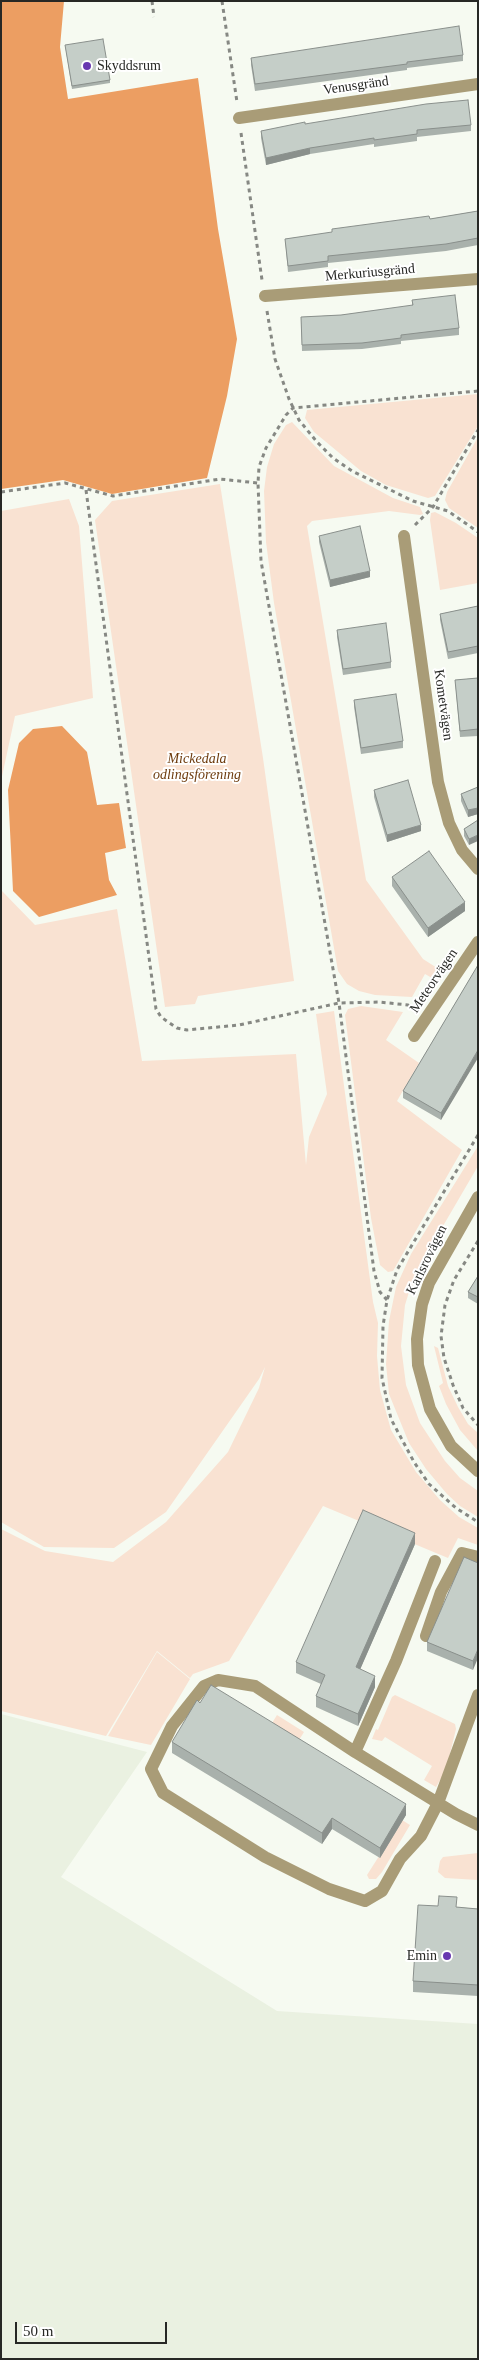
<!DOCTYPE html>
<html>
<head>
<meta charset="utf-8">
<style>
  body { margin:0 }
  #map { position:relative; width:479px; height:2360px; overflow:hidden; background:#f6faf1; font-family:Georgia,serif }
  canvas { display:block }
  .frame { position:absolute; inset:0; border:2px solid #272825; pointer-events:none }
  .scale { position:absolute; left:15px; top:2322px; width:152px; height:22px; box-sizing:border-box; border:2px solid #272825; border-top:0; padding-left:6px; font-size:15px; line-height:18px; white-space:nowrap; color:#272825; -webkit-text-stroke:4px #fff; paint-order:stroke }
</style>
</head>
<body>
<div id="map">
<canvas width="479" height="2360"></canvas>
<div class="frame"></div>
<div class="scale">50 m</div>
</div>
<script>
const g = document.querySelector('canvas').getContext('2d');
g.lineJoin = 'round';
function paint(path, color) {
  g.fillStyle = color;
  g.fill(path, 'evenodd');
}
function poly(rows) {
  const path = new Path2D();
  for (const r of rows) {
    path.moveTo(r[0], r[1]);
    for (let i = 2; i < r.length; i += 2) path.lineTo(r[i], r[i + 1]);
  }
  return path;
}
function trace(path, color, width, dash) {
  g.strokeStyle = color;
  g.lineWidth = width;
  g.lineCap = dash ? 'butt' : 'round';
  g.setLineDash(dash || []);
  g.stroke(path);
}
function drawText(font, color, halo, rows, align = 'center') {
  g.font = font + ' Georgia,serif';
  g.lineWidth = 4;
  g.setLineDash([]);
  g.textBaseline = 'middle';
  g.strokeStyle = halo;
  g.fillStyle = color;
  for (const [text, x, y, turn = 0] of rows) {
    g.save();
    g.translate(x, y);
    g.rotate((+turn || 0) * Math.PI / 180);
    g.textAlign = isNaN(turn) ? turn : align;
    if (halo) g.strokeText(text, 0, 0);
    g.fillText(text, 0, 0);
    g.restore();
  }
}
const built = poly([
  [1,1714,147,1752,61,1877,277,2011,478,2024,478,2359,1,2359]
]);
const green = poly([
  [478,394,478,426,435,496,428,498,386,485,361,471,314,432,305,418,307,410],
  [292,422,334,466,393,498,420,507,423,514,420,515,389,511,312,521,307,526,366,880,423,959,445,973,439,982,425,974,412,997,375,995,359,991,347,984,338,971,274,603,266,542,264,491,267,467,274,444,286,425],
  [478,437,478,528,449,508,445,500,447,492],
  [220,484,263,758,294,981,198,996,195,1004,165,1007,95,520,112,501],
  [69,499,79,526,93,698,15,716,1,781,1,511],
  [435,512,456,523,478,538,478,583,440,590,430,520,431,513],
  [1,849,2,891,35,925,117,909,142,1061,296,1054,306,1165,309,1137,327,1094,316,1014,334,1011,373,1302,378,1323,377,1356,380,1390,391,1430,416,1472,440,1500,459,1517,478,1528,478,1545,458,1538,448,1558,323,1506,229,1661,193,1674,190,1678,157,1651,106,1736,1,1711,1,1529,45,1551,113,1562,166,1522,228,1452,259,1388,265,1367,259,1379,166,1512,114,1548,44,1547,1,1522],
  [361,1006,403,1012,386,1040,419,1063,397,1101,462,1150,393,1271,388,1272,380,1265,371,1218,345,1015,348,1009],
  [478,1146,478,1166,436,1238,409,1292,405,1305,401,1346,406,1385,420,1423,445,1461,460,1478,478,1491,478,1517,460,1506,447,1494,426,1469,409,1443,389,1394,386,1364,389,1321,396,1287,411,1254],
  [434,1346,438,1348,448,1386,458,1407,468,1424,478,1433,478,1451,460,1430,446,1404,439,1386,443,1383],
  [157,1652,190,1679,151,1745,108,1736],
  [395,1695,455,1724,456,1729,446,1770,436,1787,424,1780,432,1766,385,1737,382,1741,372,1739,376,1729,378,1730,392,1697],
  [277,1715,304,1732,296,1745,269,1728],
  [402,1820,410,1825,382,1872,376,1879,369,1879,367,1875],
  [478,1853,478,1880,445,1878,438,1872,440,1861,443,1857]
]);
const forest = poly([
  [1,1,64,1,60,47,68,99,198,78,218,229,237,339,227,396,207,478,112,494,63,480,1,489],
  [62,726,87,752,97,805,119,803,126,848,105,853,109,880,117,895,39,917,13,891,8,790,19,743,33,729]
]);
const path = poly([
  [152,1,154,17],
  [222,1,237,102],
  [241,133,262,280],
  [267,311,275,359,289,399,299,420,317,442,333,458,352,471,413,501,448,511,478,532],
  [86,490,156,1009,161,1017,177,1028,187,1030,239,1025,339,1003,379,1002,408,1005,414,1009],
  [1,492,65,483,113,496,220,479,258,483],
  [415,525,433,507,478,430],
  [478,1135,397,1270,387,1300,383,1326,382,1378,391,1419,414,1462,429,1484,456,1508,478,1522],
  [478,1241,454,1280,445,1305,441,1336,444,1358,453,1385,463,1408,478,1425],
  [387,1300,380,1292,374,1271,339,1003,261,561,258,483,259,467,266,448,286,415,293,408,478,391]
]);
const minor = poly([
  [239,118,478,84],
  [265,296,478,279],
  [404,536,438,782,449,823,462,850,478,869],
  [414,1036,478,942],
  [478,1197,429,1283,422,1304,417,1339,418,1365,430,1409,451,1446,478,1471],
  [426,1636,441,1592,462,1553,478,1557],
  [478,1695,438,1803,421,1836,400,1859,382,1891,365,1901,329,1889,265,1857,163,1793,151,1769,172,1726,204,1686,218,1680,255,1686,355,1752,438,1803,456,1814,478,1825],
  [355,1752,396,1661,435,1561]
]);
const wall = poly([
  [65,45,110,80,110,83,72,89],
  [463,55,463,61,407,68,407,70,255,91,251,65,251,58],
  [305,124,471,125,471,131,417,137,417,141,374,147,374,144,310,154,266,165,261,138,261,131],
  [478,211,478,245,446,251,328,263,328,267,288,272,285,239,430,219],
  [412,300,459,328,459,335,401,341,401,344,362,349,302,351,301,317,341,315,412,306],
  [319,536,370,577,330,587,319,542],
  [478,606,478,653,448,659,440,620,440,614],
  [337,630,391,662,391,668,343,675,337,637],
  [478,678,478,736,460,737,455,680],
  [354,700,403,741,403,748,361,754,354,707],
  [478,787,478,814,468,817,461,801,461,794],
  [374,790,421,831,387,842,374,797],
  [478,820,469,845,464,836,464,829],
  [392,877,465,911,428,937,392,886],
  [478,965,441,1120,403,1098,403,1091],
  [478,1276,478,1304,468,1298,468,1292],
  [415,1544,360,1669,375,1687,358,1726,316,1707,316,1696,321,1684,296,1673,296,1662],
  [478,1563,473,1670,427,1651,427,1642],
  [172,1742,406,1815,380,1858,332,1829,322,1844,172,1753],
  [457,1907,478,1909,478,1996,413,1992,413,1981]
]);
const shadedWall = poly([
  [310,148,310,154,266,165,266,158],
  [370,571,370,577,330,587,330,580],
  [478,808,478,814,468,817,468,810],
  [421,825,421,831,387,842,387,835],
  [478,835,478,841,469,845,469,839],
  [465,902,465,911,428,937,428,928],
  [478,1050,478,1058,441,1120,441,1113],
  [415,1533,415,1544,356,1679,356,1667],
  [478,1649,478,1658,473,1670,473,1661],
  [375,1676,375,1687,358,1726,358,1714],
  [406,1804,406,1815,380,1858,380,1848],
  [332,1818,332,1829,322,1844,322,1833]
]);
const building = poly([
  [459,26,463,55,407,62,407,64,255,84,251,58,459,26],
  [103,39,110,80,72,86,65,45,103,39],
  [468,100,471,125,417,130,417,134,374,140,374,138,310,148,266,158,261,131,305,122,305,124,426,104,468,100],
  [478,211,478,238,446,244,328,256,328,261,288,266,285,239,332,232,332,229,429,216,430,219,478,211],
  [455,295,459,328,401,335,401,338,362,343,302,345,301,317,341,315,413,305,412,300,455,295],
  [360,526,370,571,330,580,319,536,360,526],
  [478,606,478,646,448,652,440,614,478,606],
  [386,623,391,662,343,669,337,630,386,623],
  [478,678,478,729,460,731,455,680,478,678],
  [396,694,403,741,361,748,354,700,396,694],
  [408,780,421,825,387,835,374,790,408,780],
  [478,787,478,808,468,810,461,794,478,787],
  [478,820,478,835,469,839,464,829,478,820],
  [429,851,465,902,428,928,392,877,429,851],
  [478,965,478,1050,441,1113,403,1091,478,965],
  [478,1276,478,1297,468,1292,478,1276],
  [363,1510,415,1533,356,1667,375,1676,358,1714,316,1696,325,1675,296,1662,363,1510],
  [464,1557,478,1563,478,1649,473,1661,427,1642,464,1557],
  [211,1685,406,1804,380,1848,332,1818,322,1833,172,1742,197,1700,200,1703,211,1685],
  [439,1896,457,1897,456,1907,478,1909,478,1985,413,1981,418,1905,438,1906,439,1896]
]);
const markers = [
  [87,66,5,"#6838b0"],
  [447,1956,5,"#6838b0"]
];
const poiNames = [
  ["Skyddsrum",97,66],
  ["Emin",437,1956,"right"]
];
const streetNames = [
  ["Venusgränd",356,86,-8],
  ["Merkuriusgränd",370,273,-5],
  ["Kometvägen",443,705,82],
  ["Meteorvägen",434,981,-56],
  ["Karlsrovägen",427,1260,-64]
];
const parkNames = [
  ["Mickedala",197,759],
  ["odlingsförening",197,775]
];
paint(built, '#eaf1e1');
paint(green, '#f9e2d2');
paint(forest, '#ec9e62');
trace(path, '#868883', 3, [4, 4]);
trace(minor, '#a99c77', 12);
paint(wall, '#a9b1ac');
paint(shadedWall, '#8a908c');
paint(building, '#c5cec8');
trace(building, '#8a908c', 1);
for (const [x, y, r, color] of markers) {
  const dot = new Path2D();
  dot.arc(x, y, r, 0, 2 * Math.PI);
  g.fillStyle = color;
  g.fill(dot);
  trace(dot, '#fff', 2);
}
drawText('14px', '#272825', '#fff', poiNames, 'left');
drawText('14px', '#272825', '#fff', streetNames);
drawText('italic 14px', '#6e3c0e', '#fff', parkNames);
</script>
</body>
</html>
